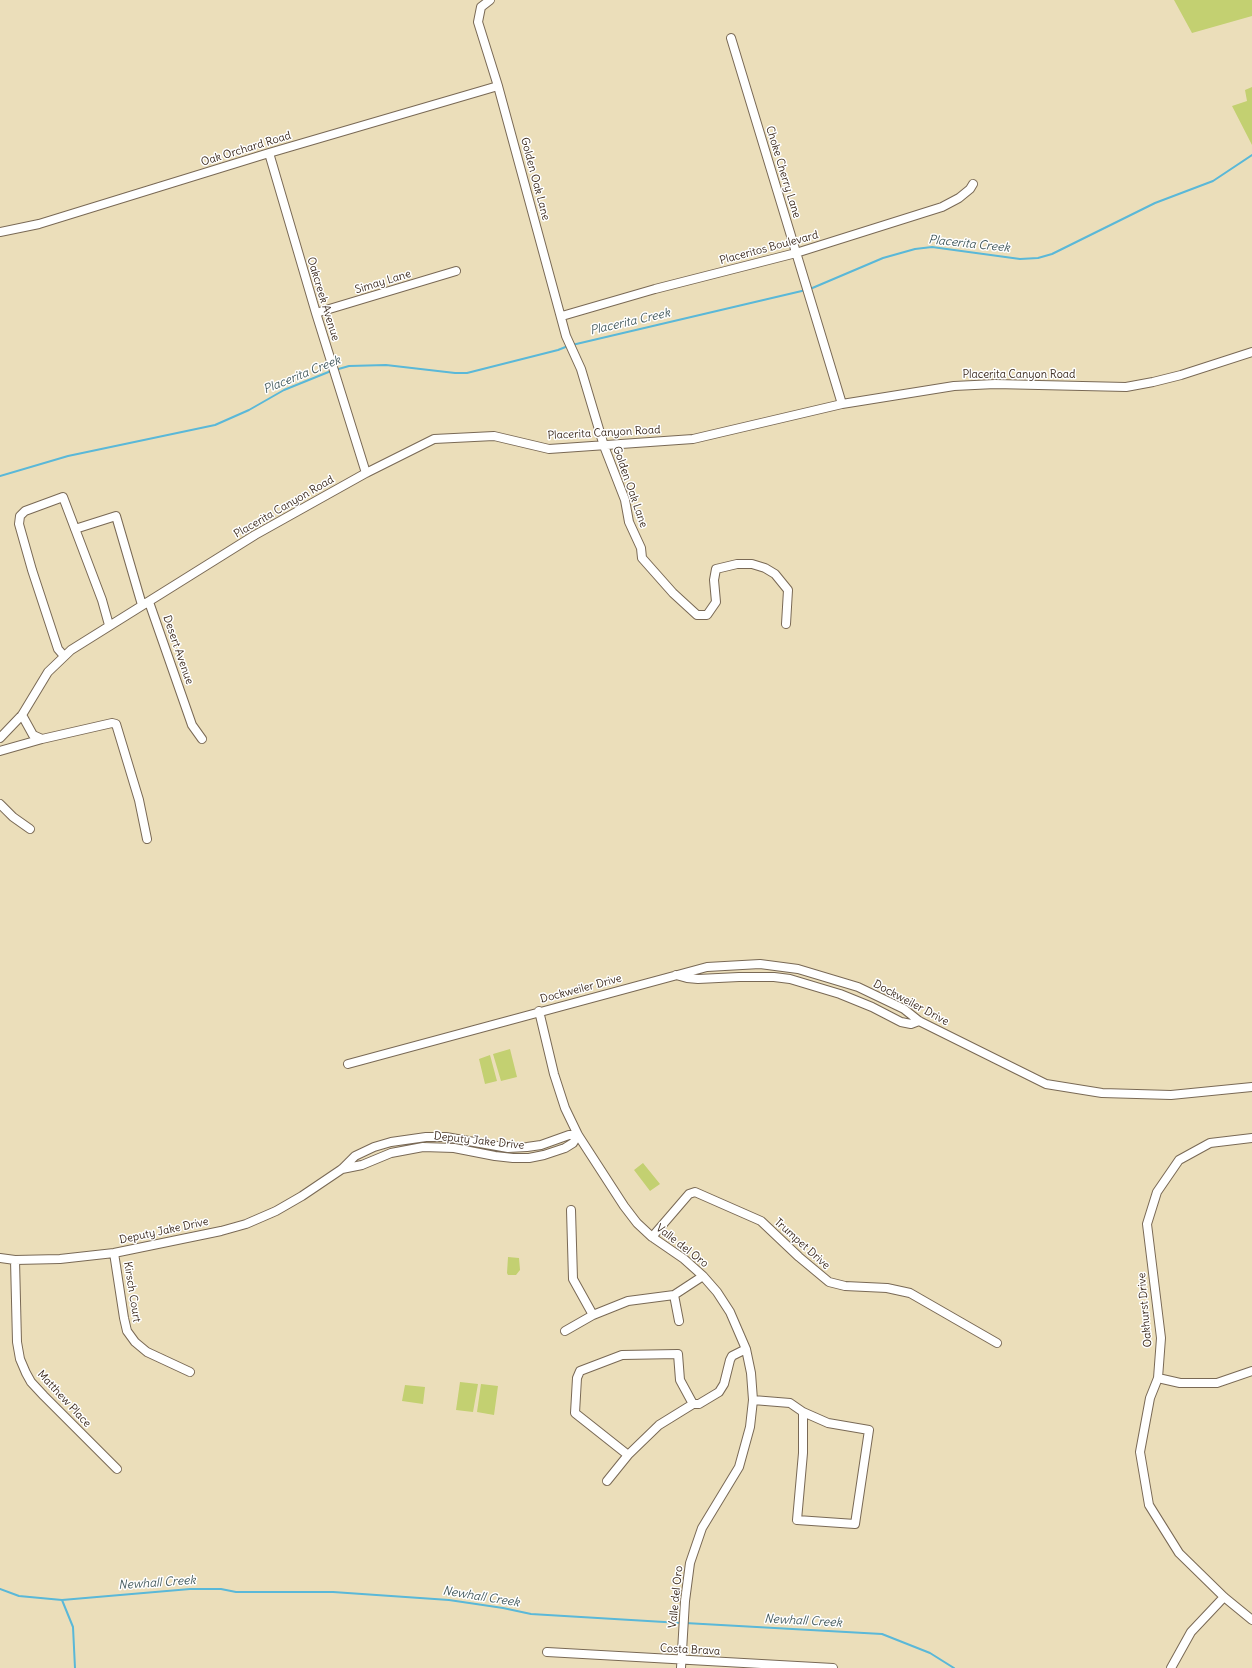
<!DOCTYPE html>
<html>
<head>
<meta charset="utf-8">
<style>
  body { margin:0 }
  canvas { display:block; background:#ebdeba }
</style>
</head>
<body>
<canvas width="1252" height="1668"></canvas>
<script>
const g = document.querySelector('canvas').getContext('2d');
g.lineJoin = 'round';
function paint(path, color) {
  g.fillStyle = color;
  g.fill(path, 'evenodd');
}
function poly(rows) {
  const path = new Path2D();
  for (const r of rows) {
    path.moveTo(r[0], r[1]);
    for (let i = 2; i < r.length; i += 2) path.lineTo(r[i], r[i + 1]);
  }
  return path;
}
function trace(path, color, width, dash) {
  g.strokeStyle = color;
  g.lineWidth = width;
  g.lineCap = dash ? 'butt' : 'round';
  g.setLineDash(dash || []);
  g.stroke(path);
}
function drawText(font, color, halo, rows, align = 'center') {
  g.font = font + ' Delius,sans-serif';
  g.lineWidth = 3;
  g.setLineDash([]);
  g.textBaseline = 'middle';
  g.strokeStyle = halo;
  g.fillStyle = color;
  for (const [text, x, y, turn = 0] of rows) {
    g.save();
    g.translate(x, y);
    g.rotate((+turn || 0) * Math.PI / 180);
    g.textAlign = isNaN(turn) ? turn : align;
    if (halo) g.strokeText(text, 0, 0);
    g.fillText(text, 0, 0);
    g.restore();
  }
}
const green = poly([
  [1174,0,1252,0,1252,16,1192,33],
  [1252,87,1252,145,1232,106,1247,101,1245,90],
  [510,1049,517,1077,501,1081,493,1054],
  [490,1055,497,1081,485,1084,479,1059],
  [643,1163,660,1184,650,1191,634,1170],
  [508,1257,519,1258,520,1270,516,1275,508,1275,507,1273],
  [460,1382,478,1384,473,1412,456,1410],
  [481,1384,498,1386,494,1415,477,1412],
  [405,1385,425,1387,423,1404,402,1401]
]);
const stream = poly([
  [810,289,883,258,915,249,932,247,1020,259,1038,258,1052,254,1155,203,1213,181,1252,155],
  [572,345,806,290],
  [335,370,349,366,386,365,455,373,467,373,558,350,568,346],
  [0,476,68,456,215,425,249,410,284,390,331,371],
  [0,1589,19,1596,62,1600,190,1589,221,1589,236,1592,333,1592,449,1600,503,1608,531,1614,681,1623],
  [62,1600,73,1627,75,1668],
  [685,1623,882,1634,930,1653,954,1668]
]);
const minor = poly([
  [490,0,481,7,478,22,498,86,566,336,581,369,604,446,625,500,629,522,641,548,642,558,673,593,697,615,707,615,716,602,714,580,716,569,737,564,752,564,765,568,775,574,788,590,786,624],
  [731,38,842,404],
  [269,153,316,313,366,473],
  [0,232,39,224,269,153,498,86],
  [316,313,456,271],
  [562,316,655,289,796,253,942,207,959,198,970,189,973,184],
  [75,529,116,516,142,605],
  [149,602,192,725,202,739],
  [64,656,58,649,32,570,19,524,20,516,25,511,63,497,102,600,109,625],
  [22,715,33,735,42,739,112,723,116,724,139,800,147,839],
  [0,738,22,715,48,672,71,650,255,535,366,473,434,439,494,436,549,449,693,439,842,404,954,386,995,384,1126,387,1153,382,1181,375,1252,352],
  [0,751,42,739],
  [0,804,13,817,30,829],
  [676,975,687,978,698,979,739,977,774,977,790,979,840,994,872,1007,901,1022,911,1024,919,1021],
  [539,1011,554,1074,565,1108,578,1135,624,1206,637,1223,652,1237,684,1259,703,1276,717,1292,730,1312,746,1349,751,1373,753,1400,750,1427,739,1467,702,1528,690,1563,685,1601,681,1668],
  [348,1064,707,967,760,964,798,969,858,987,904,1009,919,1021,1046,1084,1102,1093,1171,1095,1252,1087],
  [1252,1138,1210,1143,1179,1160,1157,1192,1147,1224,1161,1338,1158,1378,1150,1398,1140,1452,1149,1505,1179,1553,1224,1597,1252,1620],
  [342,1169,362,1165,391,1153,423,1147,454,1148,495,1156,513,1158,529,1158,544,1155,565,1148,573,1143,578,1135],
  [571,1210,573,1279,593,1315],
  [652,1237,689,1194,695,1192,761,1221,799,1257,829,1282,845,1286,887,1288,910,1293,997,1343],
  [114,1253,124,1318,127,1331,135,1342,147,1352,190,1372],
  [0,1258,15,1260,60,1259,114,1253,221,1231,246,1224,276,1211,302,1196,342,1169,355,1156,374,1147,391,1142,426,1137,446,1137,508,1148,527,1147,541,1145,569,1135,578,1135],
  [15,1260,17,1342,20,1359,26,1373,31,1382,44,1396,117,1469],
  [674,1295,679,1321],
  [565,1331,593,1315,628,1301,674,1295,703,1276],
  [1158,1378,1180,1383,1217,1383,1252,1371],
  [753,1400,790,1403,803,1412,828,1423,869,1430,855,1524,797,1520,803,1453,803,1412],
  [628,1455,575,1413,577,1378,580,1371,622,1355,678,1354,680,1380,693,1404],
  [607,1481,628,1455,659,1425,693,1404,699,1404,719,1392,724,1384,730,1360,732,1356,746,1349],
  [547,1652,833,1668],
  [1171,1668,1191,1632,1224,1597]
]);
const streetNames = [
  ["Oak Orchard Road",246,149,-17],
  ["Choke Cherry Lane",783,172,73],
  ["Golden Oak Lane",535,179,75],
  ["Placeritos Boulevard",769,248,-15],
  ["Simay Lane",383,282,-17],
  ["Oakcreek Avenue",323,299,73],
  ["Placerita Canyon Road",1019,375],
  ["Placerita Canyon Road",604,433,-3],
  ["Golden Oak Lane",630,487,71],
  ["Placerita Canyon Road",284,507,-30],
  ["Desert Avenue",178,650,71],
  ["Dockweiler Drive",581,989,-15],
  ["Dockweiler Drive",911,1003,28],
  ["Deputy Jake Drive",479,1141,6],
  ["Deputy Jake Drive",164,1231,-12],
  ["Trumpet Drive",802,1244,42],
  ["Valle del Oro",682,1246,38],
  ["Kirsch Court",132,1292,81],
  ["Oakhurst Drive",1145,1310,-95],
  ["Matthew Place",64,1399,47],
  ["Valle del Oro",676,1597,-84],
  ["Costa Brava",690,1650,3]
];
const waterNames = [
  ["Placerita Creek",969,244,6],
  ["Placerita Creek",630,322,-13],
  ["Placerita Creek",302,375,-22],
  ["Newhall Creek",157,1583,-4],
  ["Newhall Creek",481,1597,9],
  ["Newhall Creek",803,1621,3]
];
paint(green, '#c3d071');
trace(stream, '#5ab8d8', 2);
trace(minor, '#796955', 10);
trace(minor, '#fff', 8);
drawText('11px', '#3b2a1e', '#fff', streetNames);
drawText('italic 12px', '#465c5f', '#fff', waterNames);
</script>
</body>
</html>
